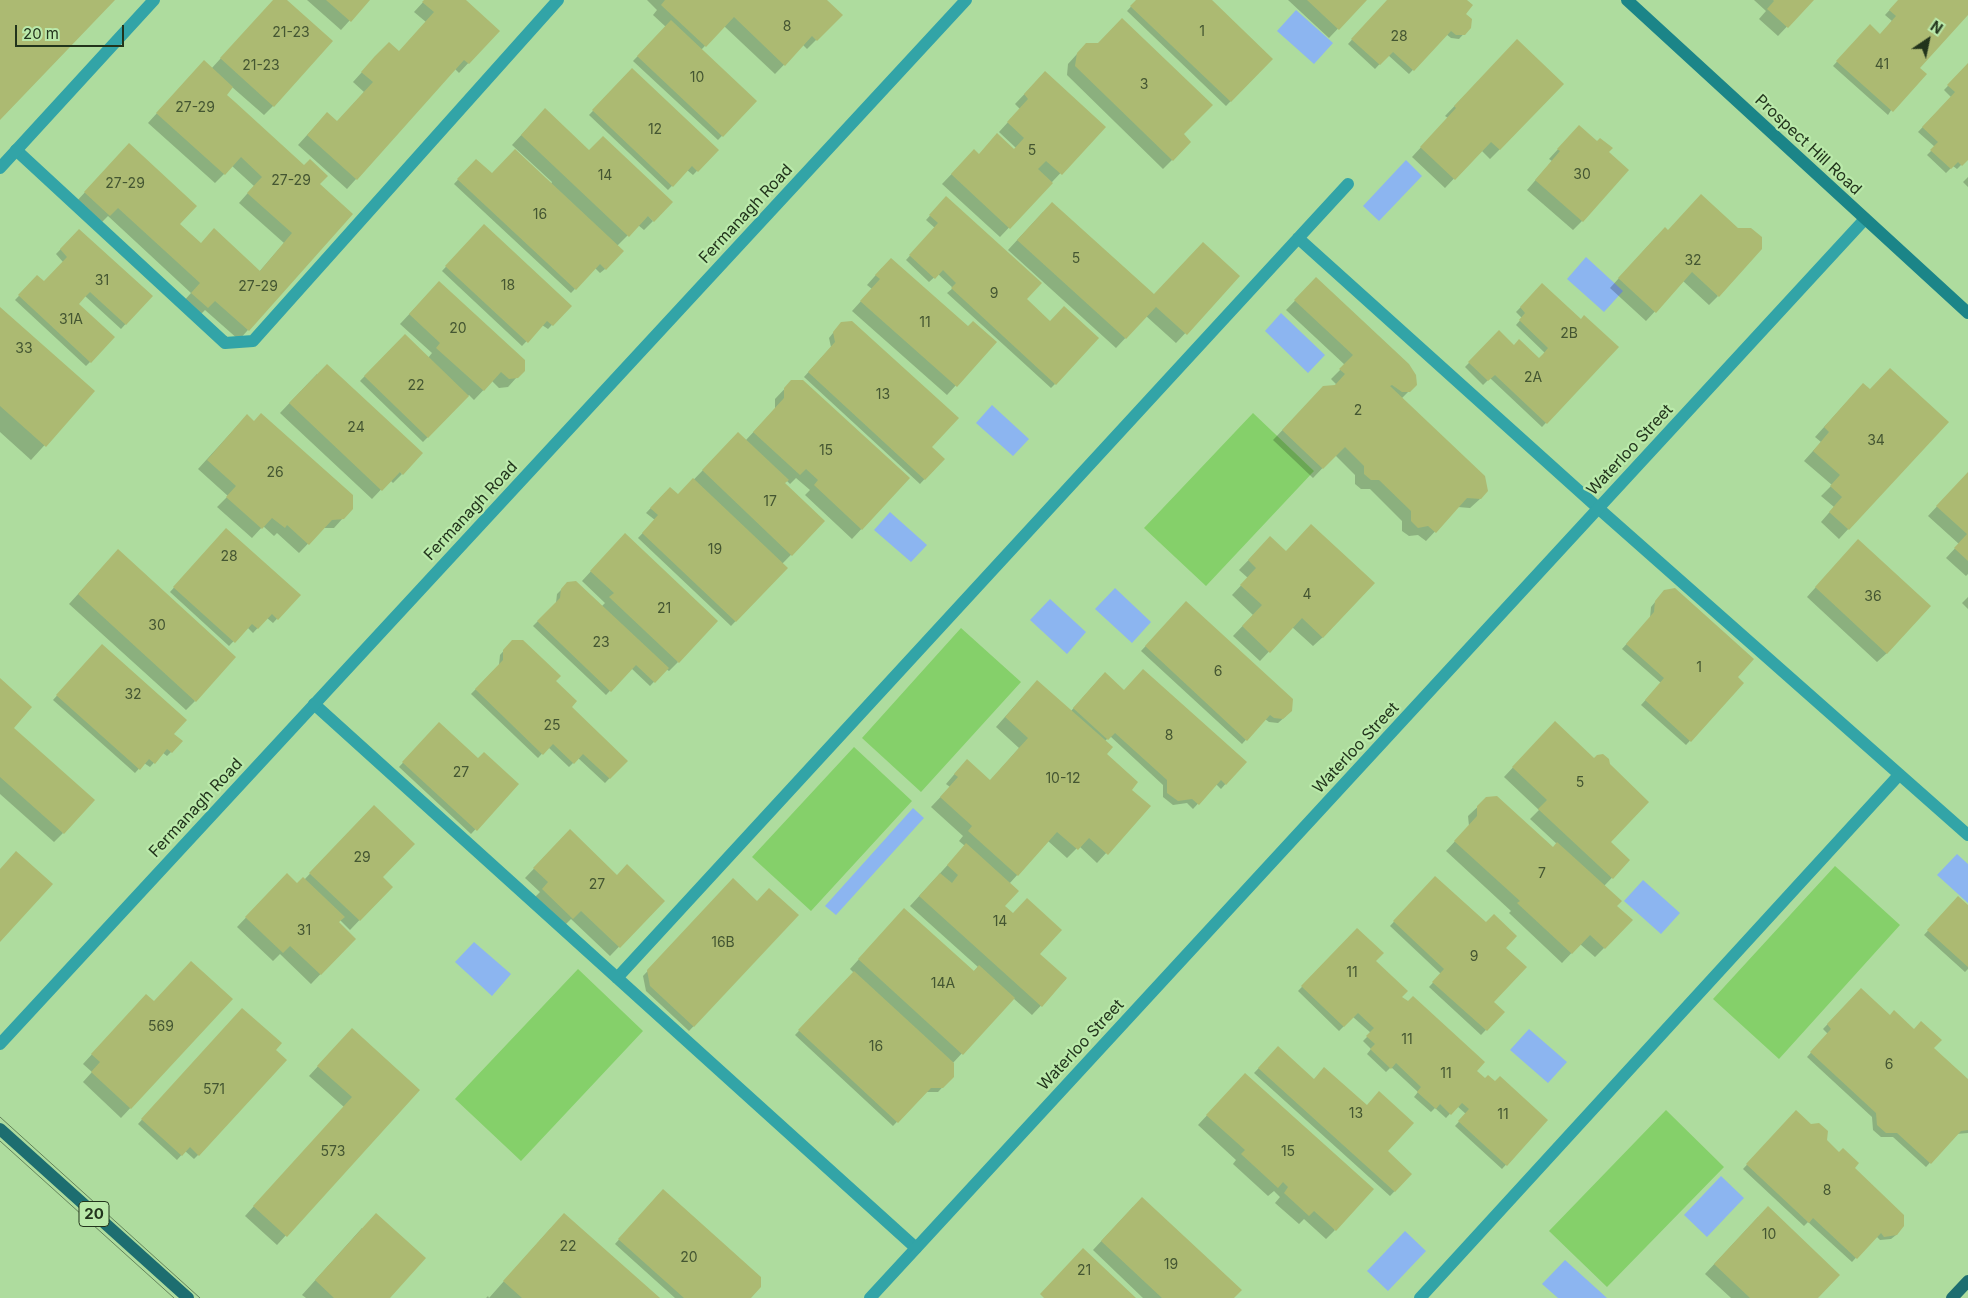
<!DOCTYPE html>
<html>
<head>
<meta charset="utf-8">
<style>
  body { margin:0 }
  #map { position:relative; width:1968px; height:1298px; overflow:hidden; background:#aedc9e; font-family:Inter,sans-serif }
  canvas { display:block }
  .north { position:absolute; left:1903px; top:15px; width:50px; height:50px; -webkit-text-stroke:4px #bae9aa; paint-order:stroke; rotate:34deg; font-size:14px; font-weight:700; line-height:20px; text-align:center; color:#22341c }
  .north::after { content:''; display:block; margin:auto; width:18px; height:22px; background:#22341c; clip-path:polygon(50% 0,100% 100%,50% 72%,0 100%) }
  .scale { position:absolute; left:15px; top:25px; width:109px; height:22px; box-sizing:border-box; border:2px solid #22341c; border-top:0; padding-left:6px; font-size:15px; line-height:18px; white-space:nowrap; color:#22341c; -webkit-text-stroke:4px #bae9aa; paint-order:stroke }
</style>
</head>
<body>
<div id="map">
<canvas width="1968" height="1298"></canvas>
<div class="north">N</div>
<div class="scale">20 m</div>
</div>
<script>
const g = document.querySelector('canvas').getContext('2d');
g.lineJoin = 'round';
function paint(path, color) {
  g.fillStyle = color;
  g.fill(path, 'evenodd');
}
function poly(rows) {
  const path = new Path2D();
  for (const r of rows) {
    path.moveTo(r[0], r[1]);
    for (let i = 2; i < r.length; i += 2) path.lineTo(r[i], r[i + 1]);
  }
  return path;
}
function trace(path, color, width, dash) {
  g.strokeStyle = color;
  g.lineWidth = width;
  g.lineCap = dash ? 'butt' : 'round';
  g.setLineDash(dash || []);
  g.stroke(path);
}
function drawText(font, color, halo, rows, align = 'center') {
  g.font = font + ' Inter,sans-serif';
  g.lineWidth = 4.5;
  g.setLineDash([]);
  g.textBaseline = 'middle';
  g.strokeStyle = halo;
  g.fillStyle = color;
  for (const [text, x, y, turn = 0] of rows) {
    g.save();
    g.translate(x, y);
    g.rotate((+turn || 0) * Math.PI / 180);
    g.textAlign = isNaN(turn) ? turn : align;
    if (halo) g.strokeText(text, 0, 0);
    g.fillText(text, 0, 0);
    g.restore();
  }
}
const green = poly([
  [1253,413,1314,471,1206,586,1144,528],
  [961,628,1021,682,921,792,862,738],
  [854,747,912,801,811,911,752,857],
  [1835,866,1900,925,1779,1059,1713,999],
  [578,969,643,1031,521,1161,455,1099],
  [1666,1110,1724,1167,1607,1287,1549,1231]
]);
const water = poly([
  [1296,10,1333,43,1314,64,1277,31],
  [1406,160,1422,176,1379,221,1363,206],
  [1586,257,1623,291,1604,312,1567,279],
  [1281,313,1325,355,1308,373,1265,331],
  [992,405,1029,439,1013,456,976,423],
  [890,512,927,545,911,562,874,530],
  [1115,588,1151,622,1132,643,1095,609],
  [1050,599,1086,632,1067,654,1030,620],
  [913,808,924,818,836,915,825,906],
  [1957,854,1968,864,1968,903,1937,875],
  [1643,880,1680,913,1661,934,1624,901],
  [474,942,511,974,492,996,455,962],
  [1529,1029,1567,1062,1548,1083,1510,1050],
  [1721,1176,1744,1198,1707,1237,1684,1215],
  [1405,1231,1426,1251,1388,1291,1367,1271],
  [1565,1260,1607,1298,1558,1298,1542,1284]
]);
const shadow = poly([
  [274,0,285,0,273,106,264,115,232,87,225,95,351,214,239,340,205,310,198,317,182,303,191,293,108,216,100,224,76,202,120,154,178,224,201,244,259,272,284,243,239,203,254,186,232,166,215,183,148,123,195,71,211,69],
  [307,0,368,0,341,30],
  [425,0,464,0,498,31,459,73,455,69,347,189,298,145,318,123,337,122,364,92,353,82,380,52,399,52,426,22,414,12],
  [647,0,825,0,841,15,807,49,803,45,775,74,724,26,701,50,755,101,718,140,633,61,666,27,653,15,657,10],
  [1137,0,1210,0,1271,59,1226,106,1127,11],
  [1288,0,1365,0,1329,38],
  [1388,0,1465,0,1464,14,1470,27,1459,39,1451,38,1446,34,1409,74,1388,55,1375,69,1348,44],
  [1754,0,1812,0,1778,36,1759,19,1766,11],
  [1899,0,1968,0,1968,13,1918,68,1888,115,1833,66,1866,30,1880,35,1892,21,1885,15],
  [1086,44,1190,142,1163,169,1067,75,1068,64],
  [1508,50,1500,149,1490,159,1481,150,1445,188,1412,157,1448,118,1445,116],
  [1968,65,1968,158,1957,169,1953,166,1946,173,1927,155,1935,147,1918,132,1951,97,1944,90],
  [632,70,717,150,693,175,687,170,668,190,589,115],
  [1036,82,1104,127,1000,237,942,184,965,160,978,155,1013,150,1016,148,999,132,1020,109,1015,104],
  [536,119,589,151,653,221,644,230,638,225,617,246,622,251,605,269,600,273,595,268,571,293,454,184,476,160,492,175,551,184,552,182,512,145],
  [1570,136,1607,152,1582,221,1573,230,1527,190,1552,161,1549,159],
  [1968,177,1968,187,1963,182],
  [946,198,1025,300,1055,384,1051,388,947,293,953,288,938,274,929,282,906,260,935,228,926,220],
  [1043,212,1154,296,1239,276,1176,343,1146,316,1116,348,1008,250],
  [484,226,570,306,548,329,542,325,522,346,442,271],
  [79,230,151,296,121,329,85,296,77,304,90,362,86,366,15,300,37,277,44,283,63,262,56,254],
  [1668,231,1718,296,1709,305,1683,281,1646,321,1610,288,1656,237],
  [882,268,968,327,995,342,947,395,852,311,872,289,867,285],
  [1316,279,1415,385,1401,399,1480,499,1470,508,1458,507,1426,541,1418,535,1409,536,1402,531,1402,521,1370,489,1361,489,1355,484,1355,475,1335,455,1313,478,1273,440,1314,397,1335,386,1336,384,1331,379,1345,365,1286,310],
  [1542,285,1581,321,1617,347,1542,427,1490,378,1483,385,1465,367,1499,332,1514,346,1539,359,1545,353,1516,325,1522,318,1516,312],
  [430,292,517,377,508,387,499,388,492,381,474,400,469,395,423,442,360,381,405,335,428,358,432,353,400,324],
  [0,308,93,392,31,460,0,432],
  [837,328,930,447,943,459,920,484,804,377,831,347,829,338],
  [317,374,402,474,393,483,390,480,372,499,280,413],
  [792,381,908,479,852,539,805,495,810,490,796,478,790,484,786,480,784,483,824,521,782,564,786,568,731,626,638,538,655,520,646,513,665,493,678,496,729,443,746,440,775,409,775,399],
  [1870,391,1947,422,1839,539,1821,522,1834,507,1821,496,1832,485,1804,461,1821,442,1815,437,1854,394],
  [238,425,343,518,334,528,323,528,299,553,277,533,274,536,263,526,252,538,217,507,228,496,198,469],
  [1968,473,1968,574,1966,576,1946,558,1959,544,1928,516],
  [222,534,299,595,273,623,267,618,253,633,247,627,229,646,170,592],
  [616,544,678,662,669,671,666,669,650,686,631,668,606,695,533,626,556,603,557,594,568,583,601,607,605,603,582,581],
  [1261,547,1323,637,1313,646,1292,627,1260,661,1233,636,1253,615,1232,595,1248,578,1239,570],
  [1849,550,1887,653,1877,662,1807,597],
  [109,560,195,701,186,710,69,604],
  [1660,596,1743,683,1686,745,1641,705,1661,683,1622,649,1650,618,1651,607],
  [1968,597,1968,609,1962,603],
  [1186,603,1286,716,1278,723,1269,722,1265,719,1242,744,1141,651],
  [508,646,555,681,570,708,626,761,605,783,578,758,569,767,548,747,538,758,471,694,499,665,500,655],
  [98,650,172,734,181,742,167,756,163,753,150,767,144,763,135,773,53,700],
  [1100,678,1245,762,1221,789,1216,784,1193,809,1187,803,1173,805,1163,797,1163,785,1110,736,1104,742,1105,754,1130,790,1149,806,1097,863,1079,846,1067,858,1048,841,1009,884,1004,906,1039,955,1066,979,1032,1015,1013,998,952,1064,953,1076,938,1092,925,1092,893,1126,795,1035,854,973,850,969,895,919,973,972,978,967,910,906,965,846,959,841,963,836,931,807,950,787,946,784,958,770,990,781,1019,748,996,727,1028,691,1071,711],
  [0,680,12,728,63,833,54,842,0,794],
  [439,724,478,760,518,784,471,834,399,767],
  [1546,732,1609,842,1629,860,1604,886,1616,906,1604,948,1595,957,1580,944,1562,963,1509,913,1511,911,1446,851,1469,826,1468,816,1487,798,1552,849,1557,844,1530,819,1539,810,1504,777],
  [365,816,381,877,391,887,350,930,340,920,337,922,354,939,311,984,280,954,273,961,237,927,278,884,297,884,304,880],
  [570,831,616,876,663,901,610,956,571,919,563,927,533,899,540,892,525,878],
  [1435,877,1504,948,1493,1002,1503,1012,1481,1035,1429,987,1441,974,1390,926],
  [733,880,757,903,797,916,689,1031,646,991,643,976],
  [1958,898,1968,907,1968,969,1965,972,1924,935],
  [1358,929,1374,961,1400,997,1485,1080,1547,1120,1502,1169,1455,1126,1466,1114,1457,1106,1446,1118,1435,1108,1431,1112,1414,1097,1418,1092,1391,1067,1386,1072,1367,1054,1371,1049,1363,1041,1371,1033,1353,1017,1339,1031,1298,991],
  [1861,989,1890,1016,1933,1048,1968,1081,1968,1133,1956,1134,1926,1167,1893,1137,1881,1137,1873,1130,1872,1117,1807,1057,1828,1034,1823,1029],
  [231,1000,121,1118,83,1082,92,1072,83,1064,137,1005],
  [238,1014,274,1050,198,1155,194,1159,185,1151,177,1160,138,1124],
  [343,1039,418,1090,277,1245,245,1216,344,1107,309,1076],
  [1278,1048,1411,1174,1390,1196,1254,1073],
  [1236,1084,1335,1230,1326,1239,1304,1219,1299,1224,1275,1203,1280,1197,1274,1191,1268,1196,1233,1164,1236,1160,1198,1125],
  [1796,1112,1853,1168,1896,1235,1891,1239,1880,1240,1876,1236,1852,1262,1808,1222,1804,1226,1743,1169],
  [659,1194,749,1298,675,1298,615,1244],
  [1133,1207,1233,1298,1143,1298,1093,1250],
  [1758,1217,1817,1298,1731,1298,1705,1274],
  [362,1228,389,1298,306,1298,302,1295],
  [550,1229,658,1298,486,1298,488,1296,489,1298]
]);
const building = poly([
  [0,0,115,0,0,120],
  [273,0,287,0,333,41,274,107,220,58],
  [326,0,370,0,351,22],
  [424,0,466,0,500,31,469,64,464,60,357,180,307,135,327,112,337,121,373,82,361,72,375,56,389,42,399,51,434,12,422,2],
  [665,0,827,0,843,15,817,41,812,36,785,66,734,17,706,47,661,5],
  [1136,0,1212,0,1273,59,1231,102,1130,6],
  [1307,0,1367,0,1339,30],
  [1387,0,1467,0,1473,5,1466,14,1472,19,1471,28,1465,35,1456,35,1451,31,1414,71,1393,52,1380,65,1351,39],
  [1773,0,1814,0,1788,28,1767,9,1774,1],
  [1898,0,1968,0,1968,15,1920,68,1927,74,1893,112,1836,61,1870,24,1880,34,1896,16,1889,10],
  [1122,18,1213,105,1184,134,1191,142,1173,161,1075,66,1077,53,1086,43,1098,43],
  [671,20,757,101,723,137,637,56],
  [1517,39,1564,84,1500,150,1491,142,1455,180,1420,147,1456,108,1454,106],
  [204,60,233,87,227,95,235,102,304,165,310,159,328,176,320,184,353,214,249,331,215,301,208,308,191,293,200,283,118,208,110,216,84,192,129,143,197,206,180,224,201,243,214,228,260,271,292,233,247,193,262,177,241,157,225,175,156,113],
  [1968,63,1968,160,1962,166,1958,162,1951,169,1930,150,1938,142,1922,127,1955,92,1947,85],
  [632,68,719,150,698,172,692,166,673,187,592,110],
  [1045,71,1106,127,1062,175,1046,161,1038,169,1053,183,1010,229,951,174,974,149,979,154,997,133,1014,149,1024,138,1007,122,1028,99,1024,94],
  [545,108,589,150,603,136,673,202,654,222,648,216,629,237,521,135],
  [1579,125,1597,141,1600,138,1613,148,1609,152,1629,170,1583,222,1535,180,1560,151,1557,149],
  [515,149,624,251,606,270,600,264,576,290,457,179,476,159,492,173],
  [1701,194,1738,228,1751,228,1762,237,1762,249,1719,297,1692,272,1656,313,1618,278,1665,227,1668,230],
  [946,196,1042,283,1027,299,1050,321,1064,306,1099,338,1056,385,951,288,956,283,943,270,935,279,909,255,938,223,929,215],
  [1052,202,1154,294,1203,242,1240,276,1187,335,1156,307,1126,339,1017,240],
  [484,224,572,306,553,326,547,321,528,343,445,266],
  [79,229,153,296,126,325,90,292,85,297,79,304,115,337,91,363,18,295,37,275,44,281,67,257,60,249],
  [891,258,968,326,973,321,997,342,957,387,860,301,880,279,875,275],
  [1316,277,1409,364,1416,375,1417,385,1410,392,1402,392,1392,385,1390,386,1485,476,1488,491,1481,499,1467,498,1436,533,1428,526,1418,528,1411,521,1411,511,1379,480,1371,480,1364,474,1364,466,1345,447,1323,469,1282,430,1323,386,1335,385,1345,374,1339,369,1353,355,1294,300],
  [439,281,525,360,525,371,518,378,509,379,501,372,484,391,436,348,440,343,409,314],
  [1542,283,1581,319,1584,315,1619,347,1547,424,1495,375,1488,381,1468,362,1499,330,1514,345,1519,339,1539,358,1543,354,1548,348,1519,320,1525,313,1520,307],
  [0,307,95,391,46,447,0,406],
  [852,321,959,418,932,447,945,459,925,480,808,372,835,342,833,332,841,322],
  [405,334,469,396,428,438,364,376],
  [327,364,423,453,403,475,400,472,382,491,289,403],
  [1890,368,1949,422,1849,530,1829,512,1842,497,1830,486,1840,475,1813,451,1829,432,1824,427,1863,383,1870,389],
  [791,380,803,380,910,478,862,530,814,485,818,480,806,469,800,475,753,432,784,398,784,388],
  [261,413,353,495,353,509,344,519,332,520,309,545,287,525,285,528,272,518,262,529,226,497,236,486,207,460,247,414,254,421],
  [738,432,789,480,785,483,825,521,792,556,702,470],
  [1968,472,1968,561,1954,548,1967,534,1936,506],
  [693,478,788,568,736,622,642,533,658,515,650,508,670,487,678,494],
  [1311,524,1375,583,1323,638,1302,618,1270,653,1242,626,1262,605,1240,585,1256,568,1248,560,1270,536,1286,551],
  [226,528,301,595,278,620,272,614,258,629,252,624,235,643,173,587],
  [625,533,718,621,679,663,609,597,614,593,590,571],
  [1858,539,1931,606,1887,654,1815,587],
  [118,549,236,657,196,702,78,594],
  [576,581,669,668,655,683,636,665,611,692,537,621,560,598,561,589,567,582],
  [1675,588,1754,659,1738,677,1744,683,1691,742,1645,700,1664,678,1626,644,1654,612,1655,601,1664,590],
  [1186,601,1293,699,1292,711,1283,719,1274,718,1270,715,1247,741,1145,646],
  [512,640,523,640,561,676,556,681,577,701,572,707,628,761,610,779,583,754,574,764,553,744,543,755,475,689,503,660,503,650],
  [102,644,187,720,174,734,183,741,172,753,167,749,155,764,149,759,140,770,56,695],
  [1143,669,1247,762,1226,785,1221,780,1199,805,1192,799,1178,801,1167,793,1167,780,1115,733,1108,740,1073,708,1105,672,1124,690],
  [0,678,32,707,14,728,95,800,64,834,0,777],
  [1037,680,1113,747,1107,754,1138,782,1132,790,1151,806,1108,855,1089,838,1078,850,1057,832,1018,876,968,831,972,826,940,797,958,777,954,774,967,759,990,780,1028,738,1005,717],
  [1555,721,1594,758,1597,755,1603,754,1609,759,1610,764,1649,802,1611,842,1630,860,1613,879,1538,809,1547,800,1512,767],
  [439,722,478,758,484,752,519,784,477,831,402,762],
  [1497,796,1553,847,1557,842,1622,901,1617,906,1633,920,1605,949,1590,935,1572,954,1517,903,1520,901,1454,841,1477,816,1477,806,1486,797],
  [374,805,415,844,383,877,393,887,360,921,309,873],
  [570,829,617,875,627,864,665,901,620,948,581,911,573,919,542,889,548,882,533,868],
  [966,843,1019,891,1005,906,1013,913,1027,898,1062,930,1040,954,1067,978,1042,1007,919,896,940,873,952,883,958,875,947,865],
  [16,851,53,884,0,942,0,869],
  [287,873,297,883,303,877,345,917,339,922,356,939,321,975,290,946,283,953,245,917],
  [1435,876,1486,922,1494,914,1517,936,1506,948,1527,967,1494,1002,1505,1012,1487,1031,1432,982,1444,969,1393,921],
  [733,878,757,901,769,888,799,915,694,1027,650,986,647,970],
  [1958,896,1968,905,1968,967,1927,930],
  [904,908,974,971,979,965,1015,998,963,1055,858,959],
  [1357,928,1384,953,1376,961,1408,991,1402,997,1408,1001,1413,996,1485,1062,1477,1071,1485,1078,1488,1075,1495,1081,1500,1076,1548,1120,1507,1166,1458,1121,1469,1109,1462,1103,1451,1115,1440,1104,1436,1109,1417,1092,1421,1087,1396,1063,1391,1069,1370,1049,1375,1044,1366,1036,1374,1028,1358,1013,1344,1027,1301,986],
  [191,961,233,999,131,1109,91,1072,100,1062,91,1054,146,994,154,1001],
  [854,971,954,1063,954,1077,943,1088,931,1088,898,1123,798,1030],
  [1861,988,1890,1015,1894,1010,1914,1029,1921,1021,1942,1040,1934,1048,1968,1079,1968,1130,1961,1131,1931,1164,1897,1133,1886,1133,1877,1125,1876,1113,1810,1052,1831,1029,1827,1024],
  [242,1008,282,1043,276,1050,287,1060,199,1156,190,1147,182,1156,141,1119],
  [352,1028,420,1090,287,1237,253,1206,352,1097,317,1066],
  [1278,1046,1314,1079,1324,1067,1367,1105,1379,1091,1414,1123,1388,1151,1412,1174,1395,1192,1258,1068],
  [1245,1073,1374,1189,1336,1231,1314,1211,1309,1216,1284,1193,1288,1187,1283,1182,1278,1188,1241,1154,1245,1150,1206,1115],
  [1796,1110,1811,1124,1819,1123,1828,1131,1827,1140,1839,1152,1843,1148,1859,1163,1855,1168,1904,1215,1904,1226,1897,1235,1884,1237,1881,1233,1857,1259,1813,1218,1809,1223,1746,1164],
  [663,1189,761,1277,761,1287,751,1298,684,1298,618,1239],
  [1142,1197,1242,1290,1234,1298,1162,1298,1101,1241],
  [1768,1206,1840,1275,1818,1298,1750,1298,1714,1264],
  [376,1213,426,1258,390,1298,334,1298,315,1280],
  [564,1213,660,1298,522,1298,503,1281],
  [1083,1248,1136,1298,1044,1298,1040,1294]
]);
const lane = poly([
  [16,150,225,343,253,341,558,0],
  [1298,238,1598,508,1968,835],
  [314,704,916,1248],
  [617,978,1348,184],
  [1420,1298,1899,775]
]);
const street = poly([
  [0,168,154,0],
  [0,1044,966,0],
  [870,1298,1865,219]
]);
const secondary = poly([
  [1627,0,1968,313]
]);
const primary = poly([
  [0,1129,188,1298],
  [1952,1298,1968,1281]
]);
const tram = poly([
  [0,1117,200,1298],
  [0,1141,174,1298]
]);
const numberNames = [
  ["8",787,27],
  ["1",1202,32],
  ["21-23",291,33],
  ["28",1399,37],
  ["41",1882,65],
  ["21-23",261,66],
  ["10",697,78],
  ["3",1144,85],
  ["27-29",195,108],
  ["12",655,130],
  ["5",1032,151],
  ["30",1582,175],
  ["14",605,176],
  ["27-29",291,181],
  ["27-29",125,184],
  ["16",540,215],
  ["5",1076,259],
  ["32",1693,261],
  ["31",102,281],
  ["18",508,286],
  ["27-29",258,287],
  ["9",994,294],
  ["31A",71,320],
  ["11",925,323],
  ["20",458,329],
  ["2B",1569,334],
  ["33",24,349],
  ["2A",1533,378],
  ["22",416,386],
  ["13",883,395],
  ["2",1358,411],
  ["24",356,428],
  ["34",1876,441],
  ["15",826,451],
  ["26",275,473],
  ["17",770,502],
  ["19",715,550],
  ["28",229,557],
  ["4",1307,595],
  ["36",1873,597],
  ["21",664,609],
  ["30",157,626],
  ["23",601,643],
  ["1",1699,668],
  ["6",1218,672],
  ["32",133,695],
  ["25",552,726],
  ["8",1169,736],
  ["27",461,773],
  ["10-12",1063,779],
  ["5",1580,783],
  ["29",362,858],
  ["7",1542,874],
  ["27",597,885],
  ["14",1000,922],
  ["31",304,931],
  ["16B",723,943],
  ["9",1474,957],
  ["11",1352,973],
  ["14A",943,984],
  ["569",161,1027],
  ["11",1407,1040],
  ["16",876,1047],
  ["6",1889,1065],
  ["11",1446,1074],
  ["571",214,1090],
  ["13",1356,1114],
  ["11",1503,1115],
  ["573",333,1152],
  ["15",1288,1152],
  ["8",1827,1191],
  ["10",1769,1235],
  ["22",568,1247],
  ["20",689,1258],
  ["19",1171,1265],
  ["21",1084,1271]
];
const shields = [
  [94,1214,30]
];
const shieldNames = [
  ["20",94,1214]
];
const streetNames = [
  ["Prospect Hill Road",1808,145,43],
  ["Fermanagh Road",746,214,-47],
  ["Waterloo Street",1630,450,-47],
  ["Fermanagh Road",471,511,-47],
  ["Waterloo Street",1356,748,-47],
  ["Fermanagh Road",196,808,-47],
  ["Waterloo Street",1081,1045,-47]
];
paint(green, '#85d06a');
paint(water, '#8cb5f0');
paint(shadow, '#0003');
paint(building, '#acba72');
trace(lane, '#32a4a7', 12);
trace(street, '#32a4a7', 12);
trace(secondary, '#1b8588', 12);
trace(primary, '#1d6e70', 12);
trace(tram, '#65845a', 1);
drawText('14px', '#445632', null, numberNames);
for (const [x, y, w] of shields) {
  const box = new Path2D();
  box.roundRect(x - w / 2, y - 12.5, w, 25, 4);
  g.fillStyle = '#bae9aa';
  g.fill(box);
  trace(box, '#22341c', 1);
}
drawText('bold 15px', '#22341c', null, shieldNames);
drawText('16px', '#22341c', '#bae9aa', streetNames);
</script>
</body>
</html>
